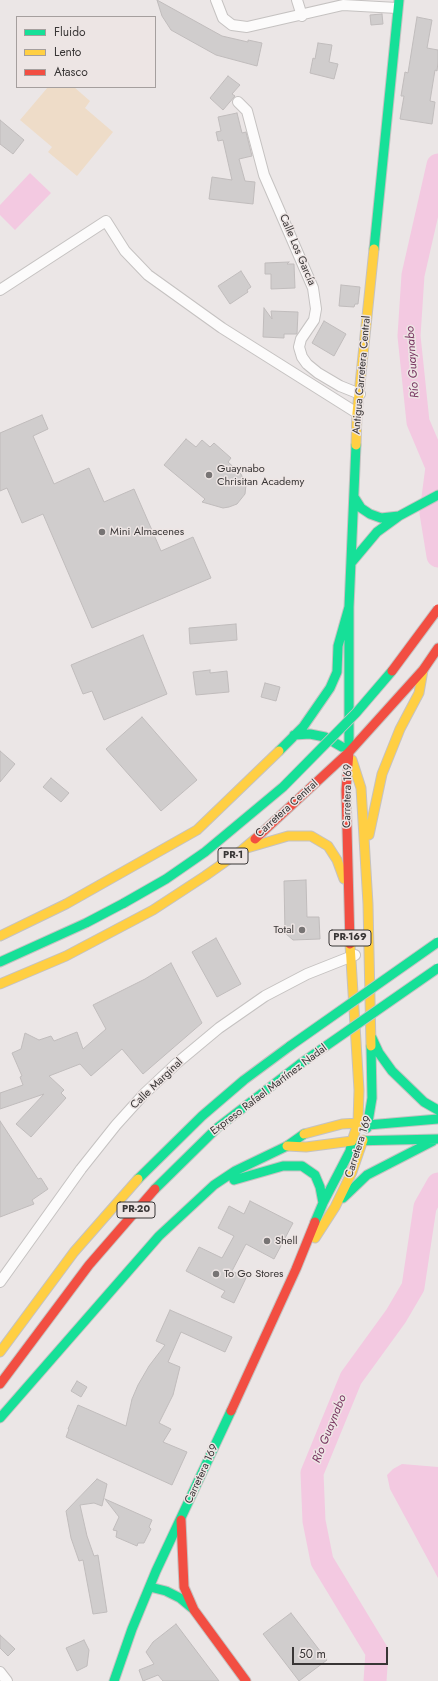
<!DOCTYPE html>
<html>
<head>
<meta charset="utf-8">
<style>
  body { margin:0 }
  #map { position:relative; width:438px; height:1681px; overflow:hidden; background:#ebe6e6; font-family:Jost,sans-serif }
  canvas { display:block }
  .legend { position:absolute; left:16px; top:16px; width:140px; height:72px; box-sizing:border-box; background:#ede5e4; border:1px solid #a59f9e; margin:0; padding:5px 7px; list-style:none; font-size:12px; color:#393636 }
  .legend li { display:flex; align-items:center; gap:8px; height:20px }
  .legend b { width:20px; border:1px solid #a59f9e }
  .scale { position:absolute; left:292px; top:1647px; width:96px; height:18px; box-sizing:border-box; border:2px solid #393636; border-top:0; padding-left:5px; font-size:12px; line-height:14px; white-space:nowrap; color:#393636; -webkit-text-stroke:3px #ede5e4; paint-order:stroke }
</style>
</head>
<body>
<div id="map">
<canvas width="438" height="1681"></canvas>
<ul class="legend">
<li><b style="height:5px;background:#16e098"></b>Fluido</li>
<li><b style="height:5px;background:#ffcf43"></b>Lento</li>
<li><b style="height:5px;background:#f24e42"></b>Atasco</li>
</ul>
<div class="scale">50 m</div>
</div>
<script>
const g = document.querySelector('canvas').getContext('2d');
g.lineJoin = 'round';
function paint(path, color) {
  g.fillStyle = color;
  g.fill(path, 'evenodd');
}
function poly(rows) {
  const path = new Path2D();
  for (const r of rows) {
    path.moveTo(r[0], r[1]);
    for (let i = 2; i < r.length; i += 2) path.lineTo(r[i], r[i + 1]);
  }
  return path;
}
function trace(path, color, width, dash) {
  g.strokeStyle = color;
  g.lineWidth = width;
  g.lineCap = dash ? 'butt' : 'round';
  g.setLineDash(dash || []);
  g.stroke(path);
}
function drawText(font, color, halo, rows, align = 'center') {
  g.font = font + ' Jost,sans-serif';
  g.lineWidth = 3;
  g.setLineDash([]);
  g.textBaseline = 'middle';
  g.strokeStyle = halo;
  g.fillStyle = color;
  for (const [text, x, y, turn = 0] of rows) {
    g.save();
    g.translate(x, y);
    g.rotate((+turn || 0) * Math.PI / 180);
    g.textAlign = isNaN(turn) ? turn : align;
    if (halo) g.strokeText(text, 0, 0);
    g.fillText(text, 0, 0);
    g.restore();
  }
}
const green = poly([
  [48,87,74,87,90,101,85,108,113,132,77,176,48,152,52,147,20,120]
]);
const water = poly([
  [30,173,51,193,15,230,0,215,0,205],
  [402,1464,438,1467,438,1578,390,1489,387,1475,393,1469]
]);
const river = poly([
  [438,165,413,275,409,336,418,422,437,467,431,513,438,556],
  [375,1681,377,1652,322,1561,314,1521,312,1473,351,1378,396,1316,413,1287,425,1207,438,1184]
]);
const building = poly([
  [157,0,222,36,248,42,248,40,262,43,257,66,216,55,171,30,162,16,157,0],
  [382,14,383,24,371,25,370,15,382,14],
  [417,17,432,20,427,48,438,50,438,62,437,71,435,70,430,101,435,102,432,124,400,119,404,96,401,96,405,72,408,73,417,17],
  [318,43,332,45,329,62,338,64,334,79,310,73,313,58,315,59,318,43],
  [228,76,240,85,232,94,235,96,223,110,210,98,228,76],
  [237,113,242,133,246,132,252,156,239,159,245,181,255,182,253,204,209,199,212,177,232,180,223,140,218,141,216,132,221,131,218,117,237,113],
  [0,120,24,140,13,154,0,144,0,120],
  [289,262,287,264,294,264,295,288,271,289,271,274,265,274,265,263,289,262],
  [241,271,251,287,247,290,248,292,230,304,218,286,241,271],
  [341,285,360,287,358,304,355,304,354,307,339,306,341,285],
  [264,308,272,319,271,311,298,312,297,334,284,334,284,338,263,337,264,308],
  [324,321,346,334,334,356,312,343,324,321],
  [42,415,48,429,33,436,54,484,89,468,104,502,134,489,161,551,193,537,211,578,92,628,43,514,22,523,7,488,0,491,0,433,42,415],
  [186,439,196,447,202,440,210,447,214,443,231,458,228,462,241,474,246,485,245,494,237,504,229,507,223,508,202,502,205,499,164,465,186,439],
  [236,624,237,640,190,644,189,628,236,624],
  [143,635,167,694,104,720,92,691,83,694,71,665,143,635],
  [210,670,210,673,227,671,229,692,196,695,193,672,210,670],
  [265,683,280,687,276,701,261,697,265,683],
  [142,717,197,780,161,811,106,749,142,717],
  [0,751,15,764,0,782,0,751],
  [51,778,69,793,61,802,43,787,51,778],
  [306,880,307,917,319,917,320,939,293,940,285,933,284,881,306,880],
  [216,938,241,984,217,997,192,952,216,938],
  [171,963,202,1023,143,1074,122,1049,91,1076,80,1064,49,1076,64,1090,61,1093,66,1098,31,1137,16,1124,44,1094,0,1109,0,1093,23,1085,20,1077,22,1076,12,1053,21,1049,25,1033,39,1040,51,1036,54,1041,77,1032,83,1049,106,1029,93,1005,145,979,171,963],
  [0,1121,38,1179,41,1178,48,1189,32,1200,34,1204,0,1217,0,1121],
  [250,1201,293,1223,274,1259,246,1244,232,1271,246,1278,234,1303,221,1297,225,1291,186,1271,199,1247,222,1258,234,1236,218,1228,229,1206,244,1214,250,1201],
  [170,1310,232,1337,225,1352,181,1332,168,1362,180,1367,173,1395,159,1423,171,1429,163,1442,187,1452,172,1485,66,1437,69,1429,68,1429,78,1405,126,1426,132,1399,138,1385,149,1366,165,1345,156,1341,170,1310],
  [77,1381,87,1387,81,1397,71,1391,77,1381],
  [97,1479,107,1484,102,1506,94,1503,80,1505,87,1536,94,1556,98,1555,107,1612,93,1614,83,1560,79,1561,71,1538,66,1511,97,1479],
  [105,1499,152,1520,149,1527,151,1529,144,1543,138,1543,137,1546,116,1537,117,1531,113,1530,119,1517,105,1499],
  [291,1613,327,1660,299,1681,263,1634,291,1613],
  [176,1624,219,1681,163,1681,158,1675,143,1681,139,1670,154,1664,146,1652,153,1642,176,1624],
  [0,1635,15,1649,8,1656,0,1648,0,1635],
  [84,1640,89,1650,87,1666,77,1671,66,1648,84,1640]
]);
const street = poly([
  [216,0,223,18,232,25,247,27,343,5,397,8],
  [297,0,302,16],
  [238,102,247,111,264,175,313,288,316,309,314,320,301,339,299,347,302,357,307,364,318,373,340,386,360,394],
  [0,290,106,221,125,251,148,275,222,328,357,413],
  [0,1282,81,1169,116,1125,144,1094,177,1063,219,1028,265,996,307,974,355,955],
  [0,1672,7,1681]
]);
const fast = poly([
  [374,249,399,0],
  [354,497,361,508,370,514,381,518,399,516],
  [351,563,377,532,399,516,438,495],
  [294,735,310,734,325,737,342,747],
  [279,751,303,727,330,688,337,672,338,646,349,607],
  [349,752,349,607,356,445],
  [0,962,86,923,124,903],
  [372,1038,379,1053,392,1071,424,1102,438,1110],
  [359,1123,368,1125,438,1119],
  [367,1128,372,1098,371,1046],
  [138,1179,202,1116,244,1080,290,1046],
  [234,1180,283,1166,302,1166,315,1175,320,1187,323,1203],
  [155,1189,217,1128,300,1064],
  [343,1198,367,1175,433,1141],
  [315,1222,323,1203,350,1151,352,1141,438,1139],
  [0,1418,159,1236,214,1185,235,1171,287,1146,304,1134],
  [150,1587,166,1591,180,1598,192,1608],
  [114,1681,132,1629,156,1571,231,1411]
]);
const slow = poly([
  [356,445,357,413,374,249],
  [352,760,361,788,368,904,371,1046],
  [369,835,382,774,400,729,419,693,423,670],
  [247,848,288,836,311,836,328,846,337,860,344,879],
  [0,936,66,904,197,830,279,751],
  [0,984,66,956,153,910,205,876,242,850,255,839],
  [304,1134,342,1124,358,1123],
  [287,1146,306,1147,352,1141,358,1123,359,1090,350,944],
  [315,1238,335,1207,352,1172,363,1140],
  [0,1352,74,1252,138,1179]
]);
const jam = poly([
  [349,752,346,790,350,944],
  [255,839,349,752,423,670,438,648],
  [0,1384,89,1265,155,1189],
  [231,1411,296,1269,315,1222],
  [181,1520,184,1587,194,1610,246,1681]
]);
const fastBridge = poly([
  [124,903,166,879,205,852,283,787,356,713,392,671],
  [290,1046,438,942],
  [300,1064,438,968]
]);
const jamBridge = poly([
  [392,671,438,609]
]);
const markers = [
  [209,475,4,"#777474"],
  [102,532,4,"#777474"],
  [302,930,4,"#777474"],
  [267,1241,4,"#777474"],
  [216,1274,4,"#777474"]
];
const shields = [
  [233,856,30],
  [350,938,42],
  [136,1210,38]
];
const shieldNames = [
  ["PR-1",233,856],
  ["PR-169",350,938],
  ["PR-20",136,1210]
];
const streetNames = [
  ["Calle Los García",297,250,67],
  ["Antigua Carretera Central",362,375,-85],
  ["Carretera 169",348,796,-89],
  ["Carretera Central",287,809,-42],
  ["Calle Marginal",157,1084,-44],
  ["Expreso Rafael Martínez Nadal",269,1090,-37],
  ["Carretera 169",359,1147,-72],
  ["Carretera 169",202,1474,-65]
];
const poiNames = [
  ["Guaynabo",217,469],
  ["Chrisitan Academy",217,482],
  ["Mini Almacenes",110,532],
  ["Total",294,930,"right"],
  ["Shell",275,1241],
  ["To Go Stores",224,1274]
];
const waterNames = [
  ["Río Guaynabo",413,362,-94],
  ["Río Guaynabo",330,1429,-68]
];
paint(green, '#eedcc8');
paint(water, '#f3c9e1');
trace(river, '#f3c9e1', 23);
paint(building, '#d0cdcd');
trace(building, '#c0bcbc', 1);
trace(street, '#c5c2c1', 12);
trace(fast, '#c5c2c1', 11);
trace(slow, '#c5c2c1', 11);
trace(jam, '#c5c2c1', 11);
trace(street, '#fcfbfb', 10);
trace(fast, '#16e098', 9);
trace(slow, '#ffcf43', 9);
trace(jam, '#f24e42', 9);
trace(fastBridge, '#c5c3c3', 11, []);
trace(jamBridge, '#c5c3c3', 11, []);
trace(fastBridge, '#16e098', 9);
trace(jamBridge, '#f24e42', 9);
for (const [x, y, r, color] of markers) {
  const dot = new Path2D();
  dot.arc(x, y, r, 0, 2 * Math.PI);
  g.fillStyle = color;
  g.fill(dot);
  trace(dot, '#ede5e4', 1.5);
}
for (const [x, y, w] of shields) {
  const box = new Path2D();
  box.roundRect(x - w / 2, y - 8, w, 16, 3);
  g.fillStyle = '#ede5e4';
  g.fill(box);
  trace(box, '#393636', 1);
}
drawText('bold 10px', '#393636', null, shieldNames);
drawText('11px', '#393636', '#ede5e4', streetNames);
drawText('11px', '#393636', '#ede5e4', poiNames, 'left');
drawText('italic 12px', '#783460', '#ede5e4', waterNames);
</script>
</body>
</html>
